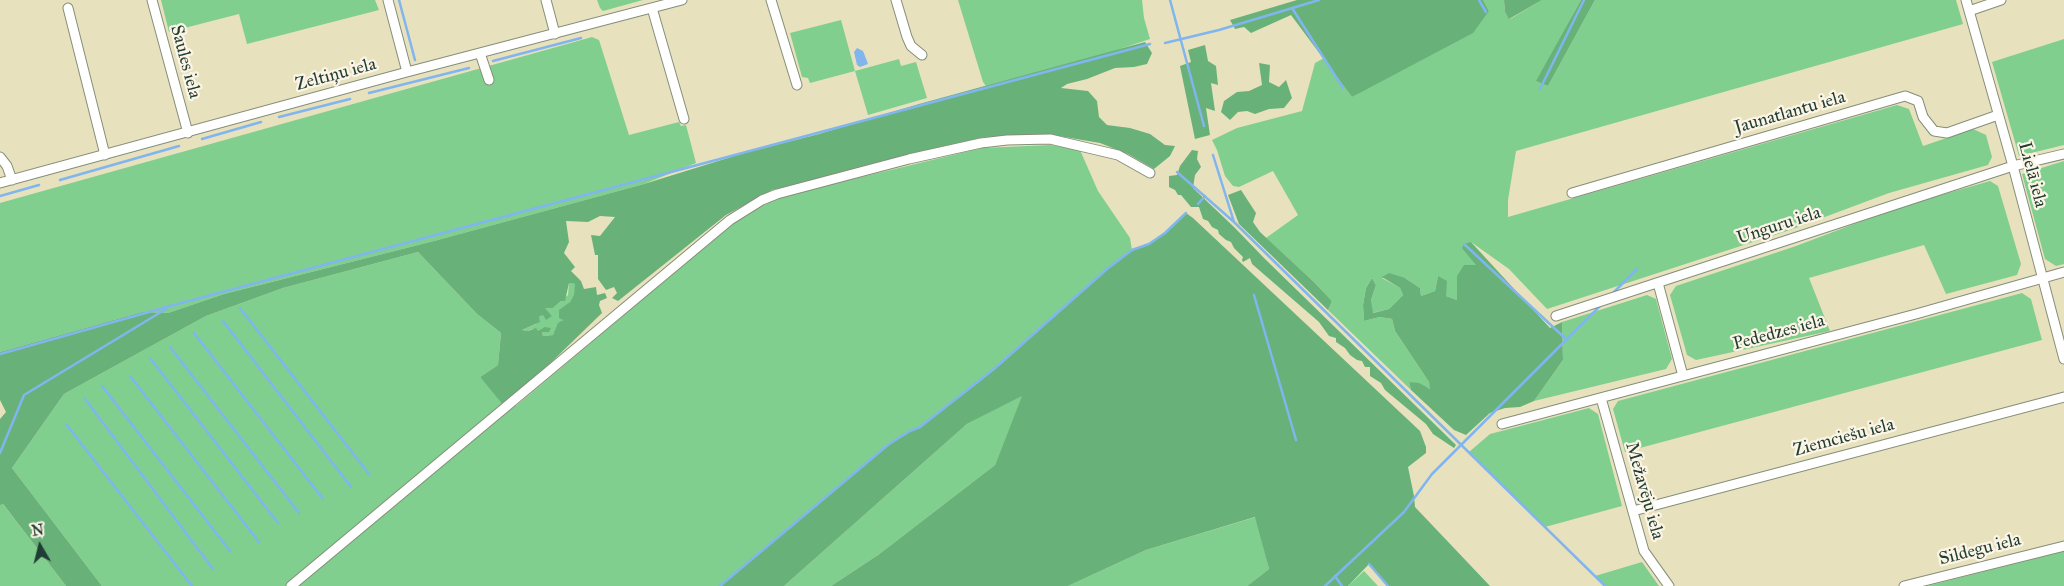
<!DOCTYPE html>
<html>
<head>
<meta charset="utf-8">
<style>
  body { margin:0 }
  #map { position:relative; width:2064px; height:586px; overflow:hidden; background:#e8e1be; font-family:"IM FELL Great Primer",serif }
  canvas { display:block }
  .north { position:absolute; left:15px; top:521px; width:50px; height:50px; -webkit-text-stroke:4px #fcf5e5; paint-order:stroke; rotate:352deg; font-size:14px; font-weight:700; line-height:20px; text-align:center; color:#1f3d34 }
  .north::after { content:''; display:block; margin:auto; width:18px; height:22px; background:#1f3d34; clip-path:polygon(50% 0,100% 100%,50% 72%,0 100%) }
</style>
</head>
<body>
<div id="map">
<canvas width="2064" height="586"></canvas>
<div class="north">N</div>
</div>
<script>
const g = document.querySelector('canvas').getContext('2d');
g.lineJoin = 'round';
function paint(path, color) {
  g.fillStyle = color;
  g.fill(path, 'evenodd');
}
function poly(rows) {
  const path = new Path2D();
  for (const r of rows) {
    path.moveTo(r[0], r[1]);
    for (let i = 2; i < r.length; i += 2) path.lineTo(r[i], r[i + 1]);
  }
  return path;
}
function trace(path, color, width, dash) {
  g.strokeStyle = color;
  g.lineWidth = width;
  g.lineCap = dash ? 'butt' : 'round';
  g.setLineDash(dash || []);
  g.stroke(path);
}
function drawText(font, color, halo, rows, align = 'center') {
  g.font = font + ' "IM FELL Great Primer",serif';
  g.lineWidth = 4.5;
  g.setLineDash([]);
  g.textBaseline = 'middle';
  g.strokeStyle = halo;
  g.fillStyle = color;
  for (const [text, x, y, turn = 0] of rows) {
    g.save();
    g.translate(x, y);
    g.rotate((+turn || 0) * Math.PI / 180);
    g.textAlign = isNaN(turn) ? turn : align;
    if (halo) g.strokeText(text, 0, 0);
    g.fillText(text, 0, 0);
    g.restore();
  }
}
const green = poly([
  [161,0,375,0,379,10,247,44,239,14,169,32],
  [597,0,643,0,603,11,600,8],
  [958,0,1142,0,1144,18,1150,39,1111,52,986,86,983,82],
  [1483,0,1504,0,1505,12,1510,19,1542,0,1581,0,1537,81,1548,86,1595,0,1956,0,1963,24,1516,151,1508,200,1508,217,1897,105,1909,109,1923,146,1973,129,1986,135,1992,157,1988,165,1889,193,1790,230,1547,309,1509,269,1471,242,1476,265,1457,300,1446,296,1438,276,1435,291,1421,296,1420,288,1405,278,1382,278,1400,288,1403,295,1389,309,1372,313,1371,300,1376,285,1372,278,1366,288,1363,305,1364,321,1380,317,1392,319,1395,331,1429,382,1431,389,1409,382,1411,390,1328,310,1332,301,1314,282,1266,238,1298,215,1273,171,1239,187,1233,186,1225,176,1217,150,1212,140,1237,128,1302,111,1315,63,1324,58,1352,97,1489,11],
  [841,20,855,71,899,59,901,66,916,62,927,98,868,115,855,71,810,83,808,78,802,77,790,33],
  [592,37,599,40,629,135,679,122,681,126,686,125,696,163,644,184,434,241,224,294,168,313,142,312,0,352,0,203],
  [2064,39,2064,145,2019,156,1992,62],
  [1051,145,1080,150,1098,191,1130,238,1132,250,994,369,920,427,910,431,889,444,720,586,102,586,12,468,64,394,206,316,283,288,418,252,477,314,501,333,498,365,480,377,503,402,516,406,732,224,778,197,982,148],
  [2064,161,2064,264,2056,266,2045,259,2022,174],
  [1990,181,1998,186,2021,264,2017,275,1946,294,1924,245,1809,278,1830,331,1696,360,1687,355,1670,295,1676,286,1796,246,1899,207],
  [569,283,576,284,574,294,570,302,564,308,563,319,553,335,543,336,542,332,532,329,528,331,522,330,536,324,539,317,543,315,552,316,544,308,553,308,568,295],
  [2022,293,2031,299,2042,340,1625,452,1613,409,1618,401],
  [1647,295,1656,299,1672,359,1666,369,1534,401,1563,360,1562,322],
  [1023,395,995,465,878,555,831,586,784,586,967,424],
  [1589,408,1598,414,1622,506,1545,527,1469,452,1490,434],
  [2,503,66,586,0,586,0,505],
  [1256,517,1269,569,1247,586,1068,586,1146,550],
  [2064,551,2064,586,1927,586],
  [1642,562,1659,586,1605,586,1595,576],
  [1364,571,1378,586,1348,586]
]);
const forest = poly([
  [1297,0,1483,0,1489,11,1473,33,1352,97,1291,15,1251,33,1244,27,1235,29,1230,20],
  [1504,0,1542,0,1509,19,1505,12],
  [1581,0,1595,0,1548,86,1536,81],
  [1145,42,1152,53,1147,64,1134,67,1115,68,1087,79,1067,84,1061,88,1088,91,1097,101,1099,117,1107,125,1130,128,1150,134,1165,145,1175,146,1170,156,1154,169,1128,154,1100,143,1053,135,984,137,772,190,726,215,618,301,612,298,617,293,614,287,606,290,598,279,598,255,595,255,591,235,600,236,615,217,600,216,588,222,566,221,569,242,564,253,575,267,571,271,581,281,584,289,596,287,597,295,605,293,607,298,600,301,599,305,602,313,505,407,480,377,498,365,501,333,477,314,418,252,283,288,206,316,64,394,12,468,102,586,66,586,3,504,0,505,0,419,6,412,0,400,0,352,142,312,168,313,224,294,434,241,644,184,744,153,819,134,919,104],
  [569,283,575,284,574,294,570,302,559,310,559,318,563,320,558,323,553,335,543,336,542,332,549,332,551,328,545,327,538,331,536,328,528,331,522,330,540,322,539,317,543,315,546,320,552,316,545,308,553,308,561,301,565,301],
  [1205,45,1208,61,1216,66,1218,85,1211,83,1215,111,1206,108,1210,135,1195,139,1180,66,1191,62,1188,50],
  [1259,63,1270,65,1269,82,1279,87,1286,80,1292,98,1284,108,1269,109,1255,114,1247,111,1238,112,1230,120,1221,112,1224,101,1237,92,1249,91,1262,85],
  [1192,150,1198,151,1197,159,1201,167,1195,175,1193,188,1234,227,1265,259,1456,445,1454,448,1433,434,1426,424,1385,390,1381,383,1370,376,1370,367,1365,367,1362,361,1357,360,1350,355,1345,348,1336,342,1336,338,1329,336,1319,322,1252,264,1250,258,1243,262,1242,260,1243,257,1234,248,1231,242,1226,240,1219,234,1218,230,1212,227,1208,221,1203,219,1199,207,1191,207,1181,195,1178,195,1175,190,1169,187,1169,176,1177,175,1180,166],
  [1241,190,1256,213,1253,222,1260,232,1314,282,1332,301,1328,310,1239,224,1228,195],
  [1186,213,1193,218,1420,431,1426,447,1426,453,1408,467,1414,496,1415,507,1490,586,1388,586,1369,564,1348,586,1247,586,1269,569,1255,517,1146,550,1068,586,831,586,878,555,995,465,1022,396,967,424,784,586,720,586,889,444,910,431,921,427,994,369,1107,269,1132,250,1149,244,1165,233],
  [1471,242,1550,328,1562,322,1563,360,1534,401,1520,407,1505,408,1490,413,1466,435,1454,430,1411,390,1409,382,1419,383,1430,389,1429,382,1395,331,1392,319,1380,317,1364,321,1363,305,1366,288,1372,278,1376,285,1371,300,1373,313,1389,309,1403,295,1400,288,1382,277,1389,273,1405,278,1420,288,1421,296,1435,291,1438,276,1447,281,1446,296,1457,300,1457,276,1464,265,1476,265,1462,248,1464,244]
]);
const water = poly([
  [857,48,863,51,867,61,868,64,860,67,857,65,854,52]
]);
const stream = poly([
  [399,0,415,60],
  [1170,0,1204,126],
  [1479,0,1486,12],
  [1292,8,1343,88],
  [1165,43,1219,30,1319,0],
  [493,61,581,38],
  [1540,89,1584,0],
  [369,93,469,68],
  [279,117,350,99],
  [202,139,261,122],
  [1213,155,1234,222,1605,586],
  [1177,172,1234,222],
  [60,180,179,146],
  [0,196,39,185],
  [1198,204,1205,196],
  [1464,244,1567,340],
  [1613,293,1637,269],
  [1254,295,1296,440],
  [240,308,369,474],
  [223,321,351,487],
  [194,333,323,499],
  [170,347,299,513],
  [0,354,170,306,1150,44],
  [150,358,278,523],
  [130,376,259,542],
  [102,386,230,551],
  [85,399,213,569],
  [66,424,192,586],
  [0,453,24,395,166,309],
  [1369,564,1388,586],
  [1335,576,1342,586],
  [720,586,889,444,910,431,920,427,994,369,1107,269,1132,250,1149,244,1165,233,1186,213],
  [1325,586,1404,512,1432,474,1602,304]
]);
const minor = poly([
  [152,0,188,133],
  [388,0,407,72],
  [546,0,555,34],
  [771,0,797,85],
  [896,0,907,37,911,46,922,55],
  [1966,0,2013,166,2064,359],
  [68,8,105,155],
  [652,8,684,119],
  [1969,11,2001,0],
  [480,53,489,80],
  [0,157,7,166,12,180],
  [0,183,407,72,682,0],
  [1572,193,1905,96,1918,101,1923,117,1934,131,1947,133,1998,115],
  [1658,283,1683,376],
  [1556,316,2013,166,2064,154],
  [1601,398,1644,551,1669,586],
  [1502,424,1916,314,2064,272],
  [1633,511,2064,397],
  [291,586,730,220,762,200,777,194,909,159,981,143,1007,140,1050,139,1118,155,1150,173],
  [1904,586,2064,546]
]);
const streetNames = [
  ["Saules iela",185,62,75],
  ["Zeltiņu iela",336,75,-15],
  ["Jaunatlantu iela",1790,113,-16],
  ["Lielā iela",2032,175,75],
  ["Unguru iela",1779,226,-18],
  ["Pededzes iela",1779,333,-15],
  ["Ziemciešu iela",1844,438,-15],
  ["Mežavēju iela",1644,491,74],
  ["Sildegu iela",1980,550,-14]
];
paint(green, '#80cf8f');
paint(forest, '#68b27a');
paint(water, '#81b5ee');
trace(stream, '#81b5ee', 2.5);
trace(minor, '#848f79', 11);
trace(minor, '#fff', 9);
drawText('18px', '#1f3d34', '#fcf5e5', streetNames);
</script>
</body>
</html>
